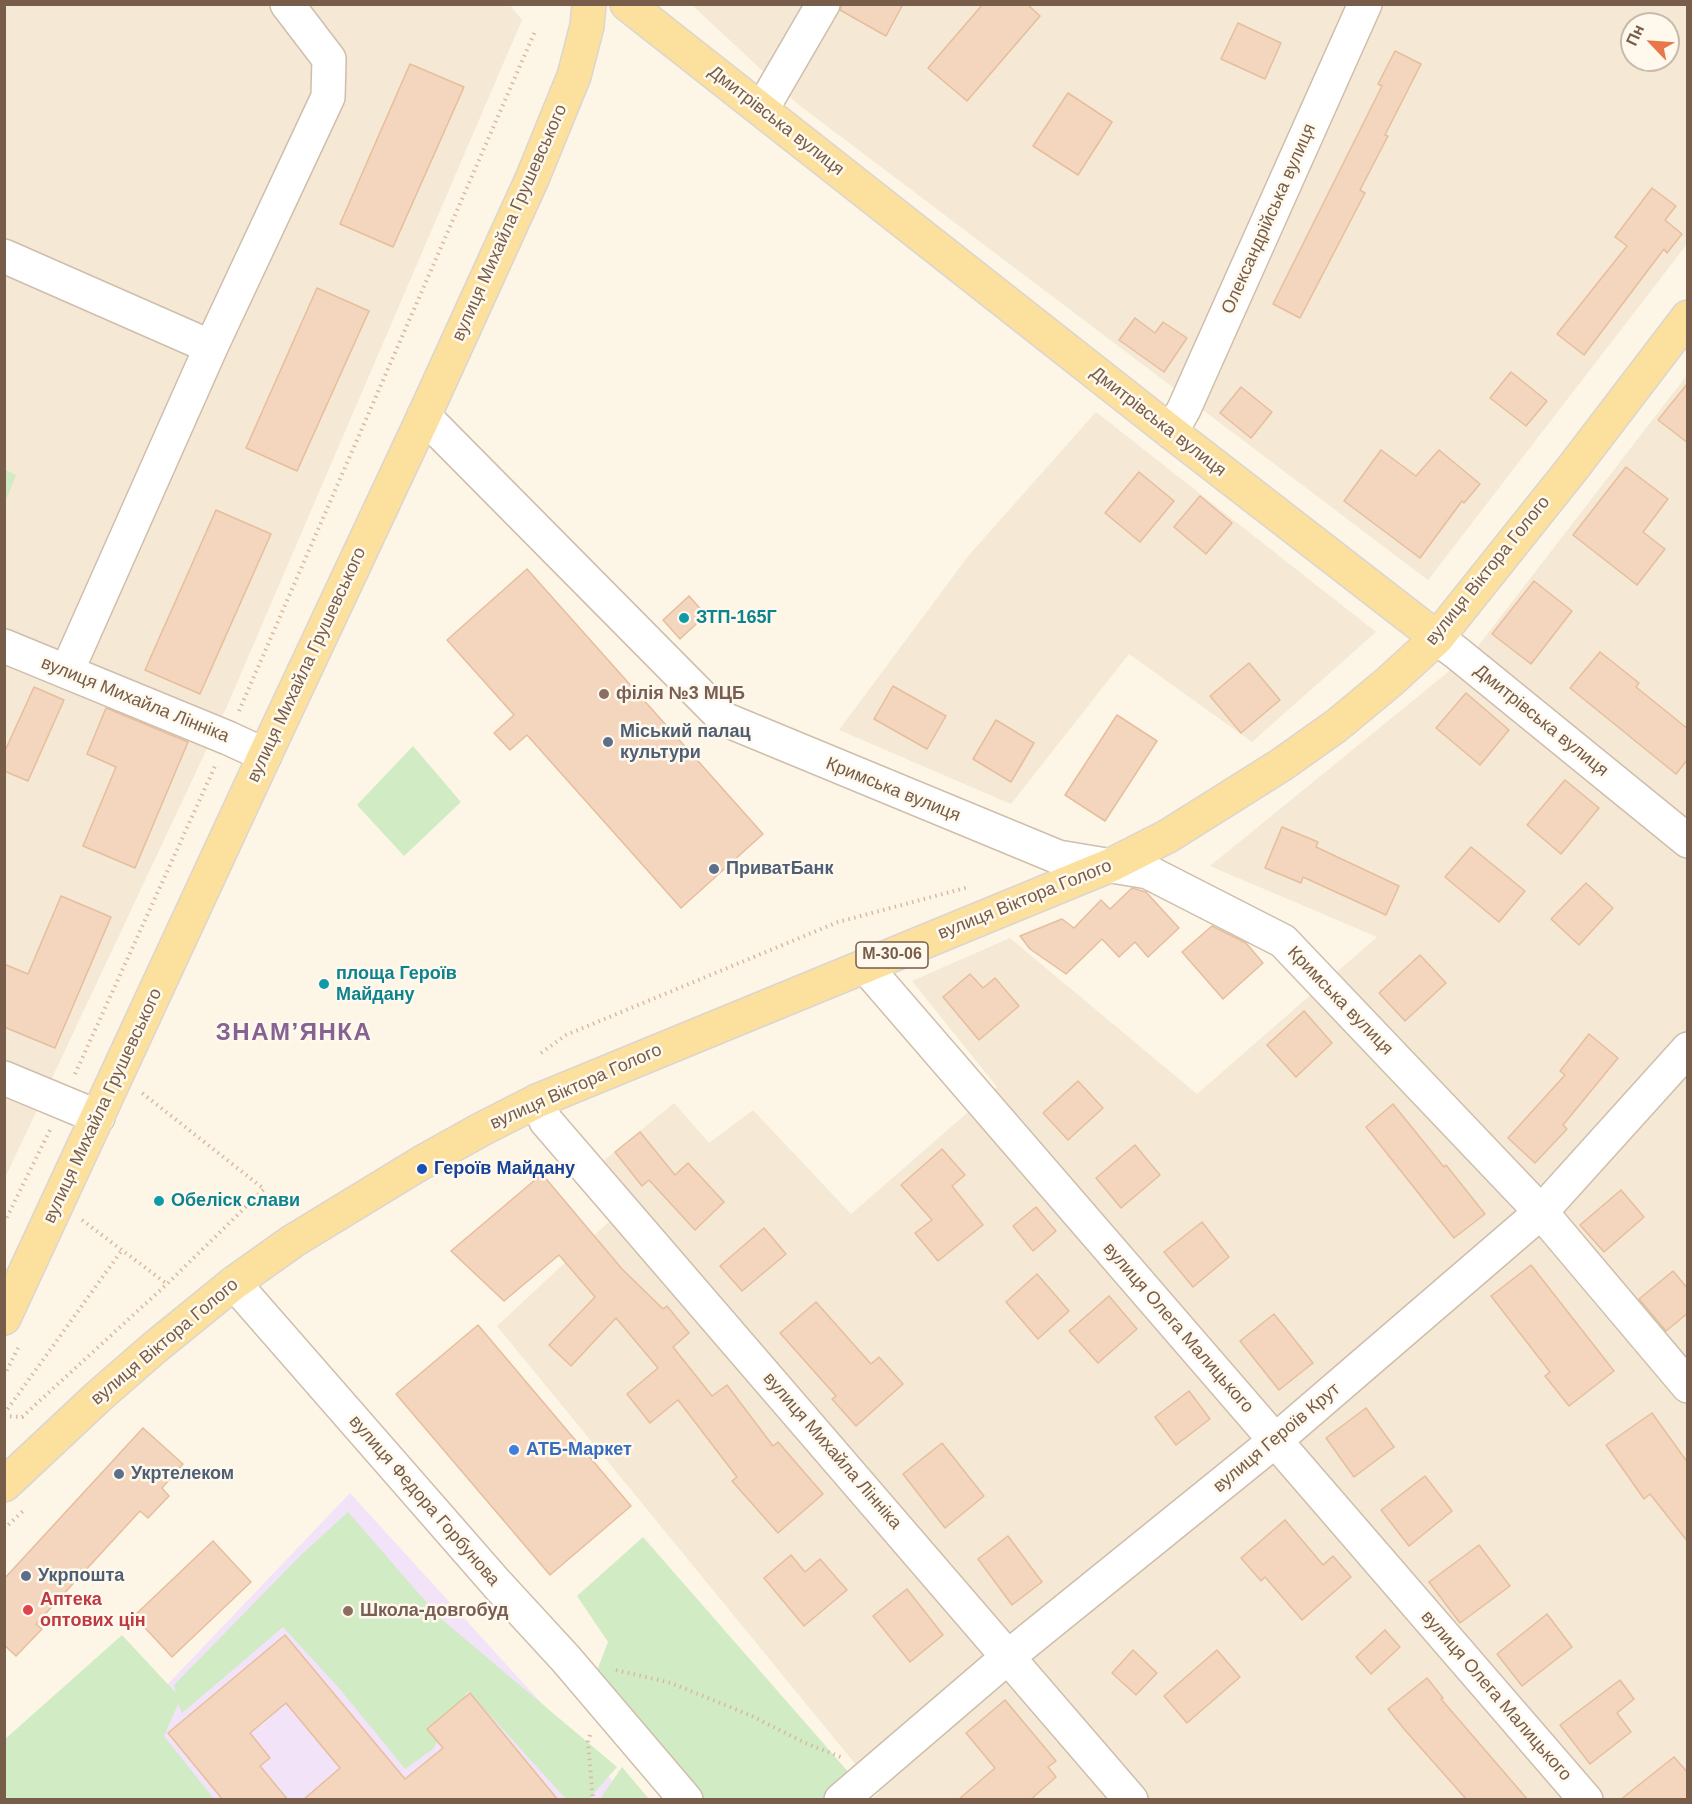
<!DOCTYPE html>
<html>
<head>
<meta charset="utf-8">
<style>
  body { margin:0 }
  #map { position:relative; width:1692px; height:1804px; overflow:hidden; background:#fdf6e6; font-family:Arial,sans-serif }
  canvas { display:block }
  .frame { position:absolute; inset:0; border:6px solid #775d4a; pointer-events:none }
  .north { position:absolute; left:1620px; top:12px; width:60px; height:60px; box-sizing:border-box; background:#fff9ed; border:2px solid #c9bbac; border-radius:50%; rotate:295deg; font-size:16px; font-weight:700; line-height:24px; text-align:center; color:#775d4a }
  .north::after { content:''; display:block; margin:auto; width:21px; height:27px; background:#e8784a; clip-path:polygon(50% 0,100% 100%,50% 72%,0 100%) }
</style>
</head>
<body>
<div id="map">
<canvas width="1692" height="1804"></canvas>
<div class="frame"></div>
<div class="north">Пн</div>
</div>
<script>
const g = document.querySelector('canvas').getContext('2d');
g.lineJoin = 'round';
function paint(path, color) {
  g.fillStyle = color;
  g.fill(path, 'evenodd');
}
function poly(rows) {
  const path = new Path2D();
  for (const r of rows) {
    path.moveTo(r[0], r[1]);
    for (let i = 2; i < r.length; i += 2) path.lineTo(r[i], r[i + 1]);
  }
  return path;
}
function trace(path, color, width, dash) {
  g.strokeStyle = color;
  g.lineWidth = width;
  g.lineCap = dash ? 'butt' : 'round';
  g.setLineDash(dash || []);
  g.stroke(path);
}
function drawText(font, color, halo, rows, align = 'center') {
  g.font = font + ' Arial,sans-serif';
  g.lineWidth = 5;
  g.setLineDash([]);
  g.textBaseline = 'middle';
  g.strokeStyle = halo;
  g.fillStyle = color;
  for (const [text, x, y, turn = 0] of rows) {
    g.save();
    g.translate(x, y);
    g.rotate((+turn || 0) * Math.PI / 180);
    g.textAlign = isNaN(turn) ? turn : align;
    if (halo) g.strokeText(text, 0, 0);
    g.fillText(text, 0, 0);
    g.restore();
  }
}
const residential = poly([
  [5,5,510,5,522,20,227,706,5,1178],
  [692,5,1687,5,1687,244,1428,580,799,105],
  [1632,24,1668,24,1668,60,1632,60],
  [1687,375,1687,1799,872,1799,879,1793,497,1326,628,1204,596,1167,674,1103,709,1143,753,1110,851,1214,997,1087,912,981,1010,938,1197,1094,1377,937,1210,866,1475,650],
  [1096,412,1376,632,1252,742,1129,654,1011,804,839,730,969,555]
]);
const education = poly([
  [350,1493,629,1799,73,1800,124,1730]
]);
const green = poly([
  [5,470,16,475,5,503],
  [413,746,461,802,404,856,357,805],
  [348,1512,440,1618,617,1767,589,1799,566,1799,468,1691,433,1749,405,1769,339,1688,283,1627,182,1713,178,1704,164,1736,214,1799,5,1799,4,1740,122,1635,176,1693,174,1685,299,1557],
  [643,1537,851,1775,822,1799,696,1799,593,1681,608,1642,577,1596],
  [622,1767,649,1799,600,1799]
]);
const building = poly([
  [842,4,903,4,886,36,840,10,842,4],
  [983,4,1027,4,1040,16,967,101,928,68,983,4],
  [1238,23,1281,43,1265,79,1221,59,1238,23],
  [1395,51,1421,64,1385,135,1388,136,1360,190,1365,193,1300,318,1273,304,1382,86,1378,84,1395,51],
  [410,64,464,87,393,247,340,224,410,64],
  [1068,93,1112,122,1078,175,1033,146,1068,93],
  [1652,188,1676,206,1665,220,1682,234,1667,253,1664,249,1584,355,1557,334,1627,246,1615,237,1652,188],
  [317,288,369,311,297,471,246,448,317,288],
  [1135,318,1155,333,1163,322,1187,338,1164,372,1119,340,1135,318],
  [1511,372,1547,401,1526,426,1490,398,1511,372],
  [1688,383,1688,443,1658,420,1688,383],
  [1241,387,1272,412,1251,438,1220,413,1241,387],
  [1381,450,1416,476,1439,450,1480,484,1464,503,1462,501,1420,558,1344,501,1381,450],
  [1626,467,1668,499,1643,532,1665,549,1637,585,1573,535,1626,467],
  [1139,472,1174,501,1140,542,1105,513,1139,472],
  [1200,496,1232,523,1206,554,1174,527,1200,496],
  [216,510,271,534,200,694,145,670,216,510],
  [527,569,763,834,681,908,527,735,510,750,494,733,514,715,447,640,527,569],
  [1534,581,1572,611,1531,664,1492,634,1534,581],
  [689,596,706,615,680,639,663,620,689,596],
  [1600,652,1639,683,1636,687,1688,729,1688,759,1676,774,1570,688,1600,652],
  [1249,663,1280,700,1241,733,1210,696,1249,663],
  [893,686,946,716,927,749,874,719,893,686],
  [34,687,64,700,28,781,4,771,4,753,34,687],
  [1466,693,1509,730,1480,765,1436,728,1466,693],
  [106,708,188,742,135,868,83,846,116,767,87,754,106,708],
  [1117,715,1157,741,1105,821,1065,795,1117,715],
  [996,720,1034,743,1011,782,973,759,996,720],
  [1565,780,1599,808,1561,854,1527,825,1565,780],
  [1282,827,1318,842,1316,847,1399,886,1386,915,1303,877,1301,883,1265,868,1282,827],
  [1471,847,1525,891,1499,922,1445,877,1471,847],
  [1586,883,1613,908,1579,945,1551,919,1586,883],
  [1132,888,1146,892,1179,928,1148,957,1135,942,1119,957,1102,939,1066,974,1030,949,1020,936,1062,919,1074,928,1101,900,1110,909,1132,888],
  [61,896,111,917,55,1048,4,1027,4,964,28,974,61,896],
  [1212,926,1246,943,1263,963,1223,999,1182,952,1212,926],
  [1420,955,1446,983,1405,1021,1379,993,1420,955],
  [970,974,983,988,995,978,1019,1006,979,1040,943,997,970,974],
  [1304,1011,1332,1043,1296,1077,1267,1045,1304,1011],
  [1589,1034,1618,1058,1563,1125,1567,1129,1535,1163,1508,1138,1565,1075,1560,1071,1589,1034],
  [1078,1081,1103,1108,1068,1140,1043,1113,1078,1081],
  [1393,1104,1444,1167,1446,1165,1485,1214,1454,1238,1366,1127,1393,1104],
  [640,1132,675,1175,688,1163,724,1202,695,1230,649,1180,642,1186,615,1152,640,1132],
  [1135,1145,1160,1175,1121,1208,1096,1178,1135,1145],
  [942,1149,965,1175,952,1186,983,1225,938,1261,915,1233,932,1220,901,1185,942,1149],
  [542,1174,622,1269,663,1309,667,1306,689,1333,673,1347,712,1396,727,1385,773,1446,778,1442,823,1494,778,1533,732,1481,737,1477,678,1400,650,1423,627,1394,658,1368,616,1318,571,1366,549,1345,595,1297,559,1255,504,1301,451,1251,542,1174],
  [1621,1190,1644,1217,1604,1252,1580,1225,1621,1190],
  [1036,1207,1056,1231,1033,1251,1013,1226,1036,1207],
  [1202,1222,1229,1257,1193,1287,1164,1252,1202,1222],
  [764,1228,786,1254,742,1291,720,1266,764,1228],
  [1531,1265,1614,1371,1569,1406,1545,1376,1550,1372,1491,1296,1531,1265],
  [1673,1271,1688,1289,1688,1313,1666,1331,1639,1299,1673,1271],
  [1037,1274,1069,1311,1038,1339,1006,1302,1037,1274],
  [1109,1296,1137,1329,1098,1363,1069,1331,1109,1296],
  [816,1302,871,1364,879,1357,903,1384,856,1426,832,1399,836,1396,780,1333,816,1302],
  [1274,1314,1313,1363,1279,1390,1240,1341,1274,1314],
  [478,1325,631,1506,550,1575,396,1394,478,1325],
  [1189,1391,1210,1419,1176,1445,1155,1417,1189,1391],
  [1366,1408,1394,1447,1354,1477,1326,1438,1366,1408],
  [1652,1413,1688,1463,1688,1542,1650,1494,1644,1499,1606,1445,1652,1413],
  [143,1428,183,1464,162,1488,169,1496,148,1518,140,1511,36,1624,42,1629,16,1656,4,1645,4,1579,143,1428],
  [942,1443,984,1496,945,1528,903,1474,942,1443],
  [1425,1476,1452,1511,1409,1546,1381,1510,1425,1476],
  [1285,1520,1323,1565,1333,1556,1351,1577,1302,1620,1265,1577,1261,1581,1241,1558,1285,1520],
  [1008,1536,1042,1582,1012,1605,978,1559,1008,1536],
  [213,1541,251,1582,172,1657,134,1616,213,1541],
  [1479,1545,1510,1586,1460,1623,1429,1582,1479,1545],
  [791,1555,805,1572,820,1559,847,1590,804,1626,764,1578,791,1555],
  [907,1589,943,1635,910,1662,873,1616,907,1589],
  [1547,1614,1572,1647,1522,1686,1497,1654,1547,1614],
  [1385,1630,1400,1647,1371,1674,1356,1657,1385,1630],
  [285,1635,405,1779,443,1748,427,1729,470,1693,558,1800,303,1800,340,1768,286,1703,250,1733,270,1758,260,1766,288,1800,223,1800,168,1733,285,1635],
  [1133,1650,1157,1673,1136,1695,1112,1673,1133,1650],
  [1217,1650,1240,1677,1187,1723,1164,1696,1217,1650],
  [1427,1678,1443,1698,1441,1699,1528,1800,1467,1800,1404,1729,1388,1709,1427,1678],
  [1620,1680,1634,1699,1617,1713,1631,1732,1590,1764,1560,1725,1620,1680],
  [1005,1700,1056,1761,1048,1767,1056,1777,1030,1800,958,1800,995,1768,966,1733,1005,1700],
  [1674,1757,1688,1773,1688,1800,1620,1800,1674,1757]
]);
const path = poly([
  [239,711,536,29],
  [541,1053,566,1035,838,922,969,887],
  [75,1074,216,764],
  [82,1220,167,1284],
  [4,1223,50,1130],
  [4,1376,20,1344],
  [4,1414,122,1250],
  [4,1416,22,1417,167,1284,264,1189,142,1093],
  [4,1529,23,1511],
  [616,1670,671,1683,752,1716,803,1742,843,1758],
  [590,1735,588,1742,593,1800]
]);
const minor = poly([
  [762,109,823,4],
  [4,256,211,347],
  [424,416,724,719,1058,857,1148,872,1283,941,1541,1212,1688,1386],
  [1171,432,1184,409,1365,4],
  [1437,638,1457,653,1688,841],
  [4,646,228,738,265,755],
  [67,671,211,347,328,97,329,59,287,4],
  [865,966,1586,1800],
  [4,1078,98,1117],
  [537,1101,546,1121,1131,1800],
  [234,1283,497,1584,566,1659,686,1800],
  [841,1800,1009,1656,1276,1440,1541,1212,1688,1049]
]);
const major = poly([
  [627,4,1171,432,1437,638],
  [4,1318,265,755,424,416,532,179,574,76,587,26,589,4],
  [4,1485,99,1396,154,1348,234,1283,293,1241,421,1163,482,1129,537,1101,1111,865,1168,836,1281,765,1336,726,1389,682,1437,638,1572,469,1688,317]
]);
const markers = [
  [684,618,6,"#0f9aa8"],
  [604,694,6,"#8d6e63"],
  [608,742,6,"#5c6f8a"],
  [714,869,6,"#5c6f8a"],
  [324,984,6,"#0f9aa8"],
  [422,1169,6,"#1a4fb4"],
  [159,1201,6,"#0f9aa8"],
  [514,1450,6,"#3f7fe0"],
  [119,1474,6,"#5c6f8a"],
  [26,1576,6,"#5c6f8a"],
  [28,1610,6,"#e0444e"],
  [348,1611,6,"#8d6e63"]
];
const shields = [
  [892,955,72]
];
const shieldNames = [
  ["М-30-06",892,955]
];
const streetNames = [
  ["Дмитрівська вулиця",776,121,38],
  ["Олександрійська вулиця",1269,219,-66],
  ["вулиця Михайла Грушевського",510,223,-66],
  ["Дмитрівська вулиця",1158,422,38],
  ["вулиця Віктора Голого",1488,571,-51],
  ["вулиця Михайла Грушевського",307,665,-65],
  ["вулиця Михайла Лінніка",135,700,22],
  ["Дмитрівська вулиця",1541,721,39],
  ["Кримська вулиця",893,790,22],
  ["вулиця Віктора Голого",1025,900,-22],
  ["Кримська вулиця",1340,1001,46],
  ["вулиця Віктора Голого",576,1087,-24],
  ["вулиця Михайла Грушевського",103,1106,-65],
  ["вулиця Олега Малицького",1178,1328,49],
  ["вулиця Віктора Голого",165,1342,-40],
  ["вулиця Героїв Крут",1277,1438,-40],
  ["вулиця Михайла Лінніка",832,1451,49],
  ["вулиця Федора Горбунова",424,1501,49],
  ["вулиця Олега Малицького",1496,1696,49]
];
const cultureNames = [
  ["ЗТП-165Г",696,618],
  ["площа Героїв",336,974],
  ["Майдану",336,995],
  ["Обеліск слави",171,1201]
];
const educationNames = [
  ["філія №3 МЦБ",616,694],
  ["Школа-довгобуд",360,1611]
];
const serviceNames = [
  ["Міський палац",620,732],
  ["культури",620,753],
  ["ПриватБанк",726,869],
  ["Укртелеком",131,1474],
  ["Укрпошта",38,1576]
];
const transitNames = [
  ["Героїв Майдану",434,1169]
];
const shopNames = [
  ["АТБ-Маркет",526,1450]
];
const healthNames = [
  ["Аптека",40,1600],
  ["оптових цін",40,1621]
];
const districtNames = [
  ["ЗНАМ’ЯНКА",294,1033]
];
paint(residential, '#f5e8d4');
paint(education, '#f3e3f9');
paint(green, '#d1ebc4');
paint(building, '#f3d6bd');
trace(building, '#e6be9d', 1.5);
trace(minor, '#cfbeac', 36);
trace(major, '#dcd5d0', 36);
trace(path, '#d8baa0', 4, [1.5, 4.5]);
trace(minor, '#fff', 33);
trace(major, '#fce09e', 33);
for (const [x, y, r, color] of markers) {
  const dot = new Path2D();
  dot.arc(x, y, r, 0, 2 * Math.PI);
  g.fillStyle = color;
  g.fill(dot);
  trace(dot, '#fff9ed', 2);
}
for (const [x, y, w] of shields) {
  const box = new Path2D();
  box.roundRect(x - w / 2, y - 13, w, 26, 4.5);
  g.fillStyle = '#fff9ed';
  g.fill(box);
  trace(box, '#775d4a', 1.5);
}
drawText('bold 16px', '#775d4a', null, shieldNames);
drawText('18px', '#775d4a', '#fff9ed', streetNames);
drawText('bold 18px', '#0d838f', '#fff9ed', cultureNames, 'left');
drawText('bold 18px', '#785e54', '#fff9ed', educationNames, 'left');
drawText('bold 18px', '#4e5e75', '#fff9ed', serviceNames, 'left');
drawText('bold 18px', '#164399', '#fff9ed', transitNames, 'left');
drawText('bold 18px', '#366cbe', '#fff9ed', shopNames, 'left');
drawText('bold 18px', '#be3a42', '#fff9ed', healthNames, 'left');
g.letterSpacing = '1.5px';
drawText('bold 24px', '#866293', '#fff9ed', districtNames);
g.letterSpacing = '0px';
</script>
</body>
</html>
